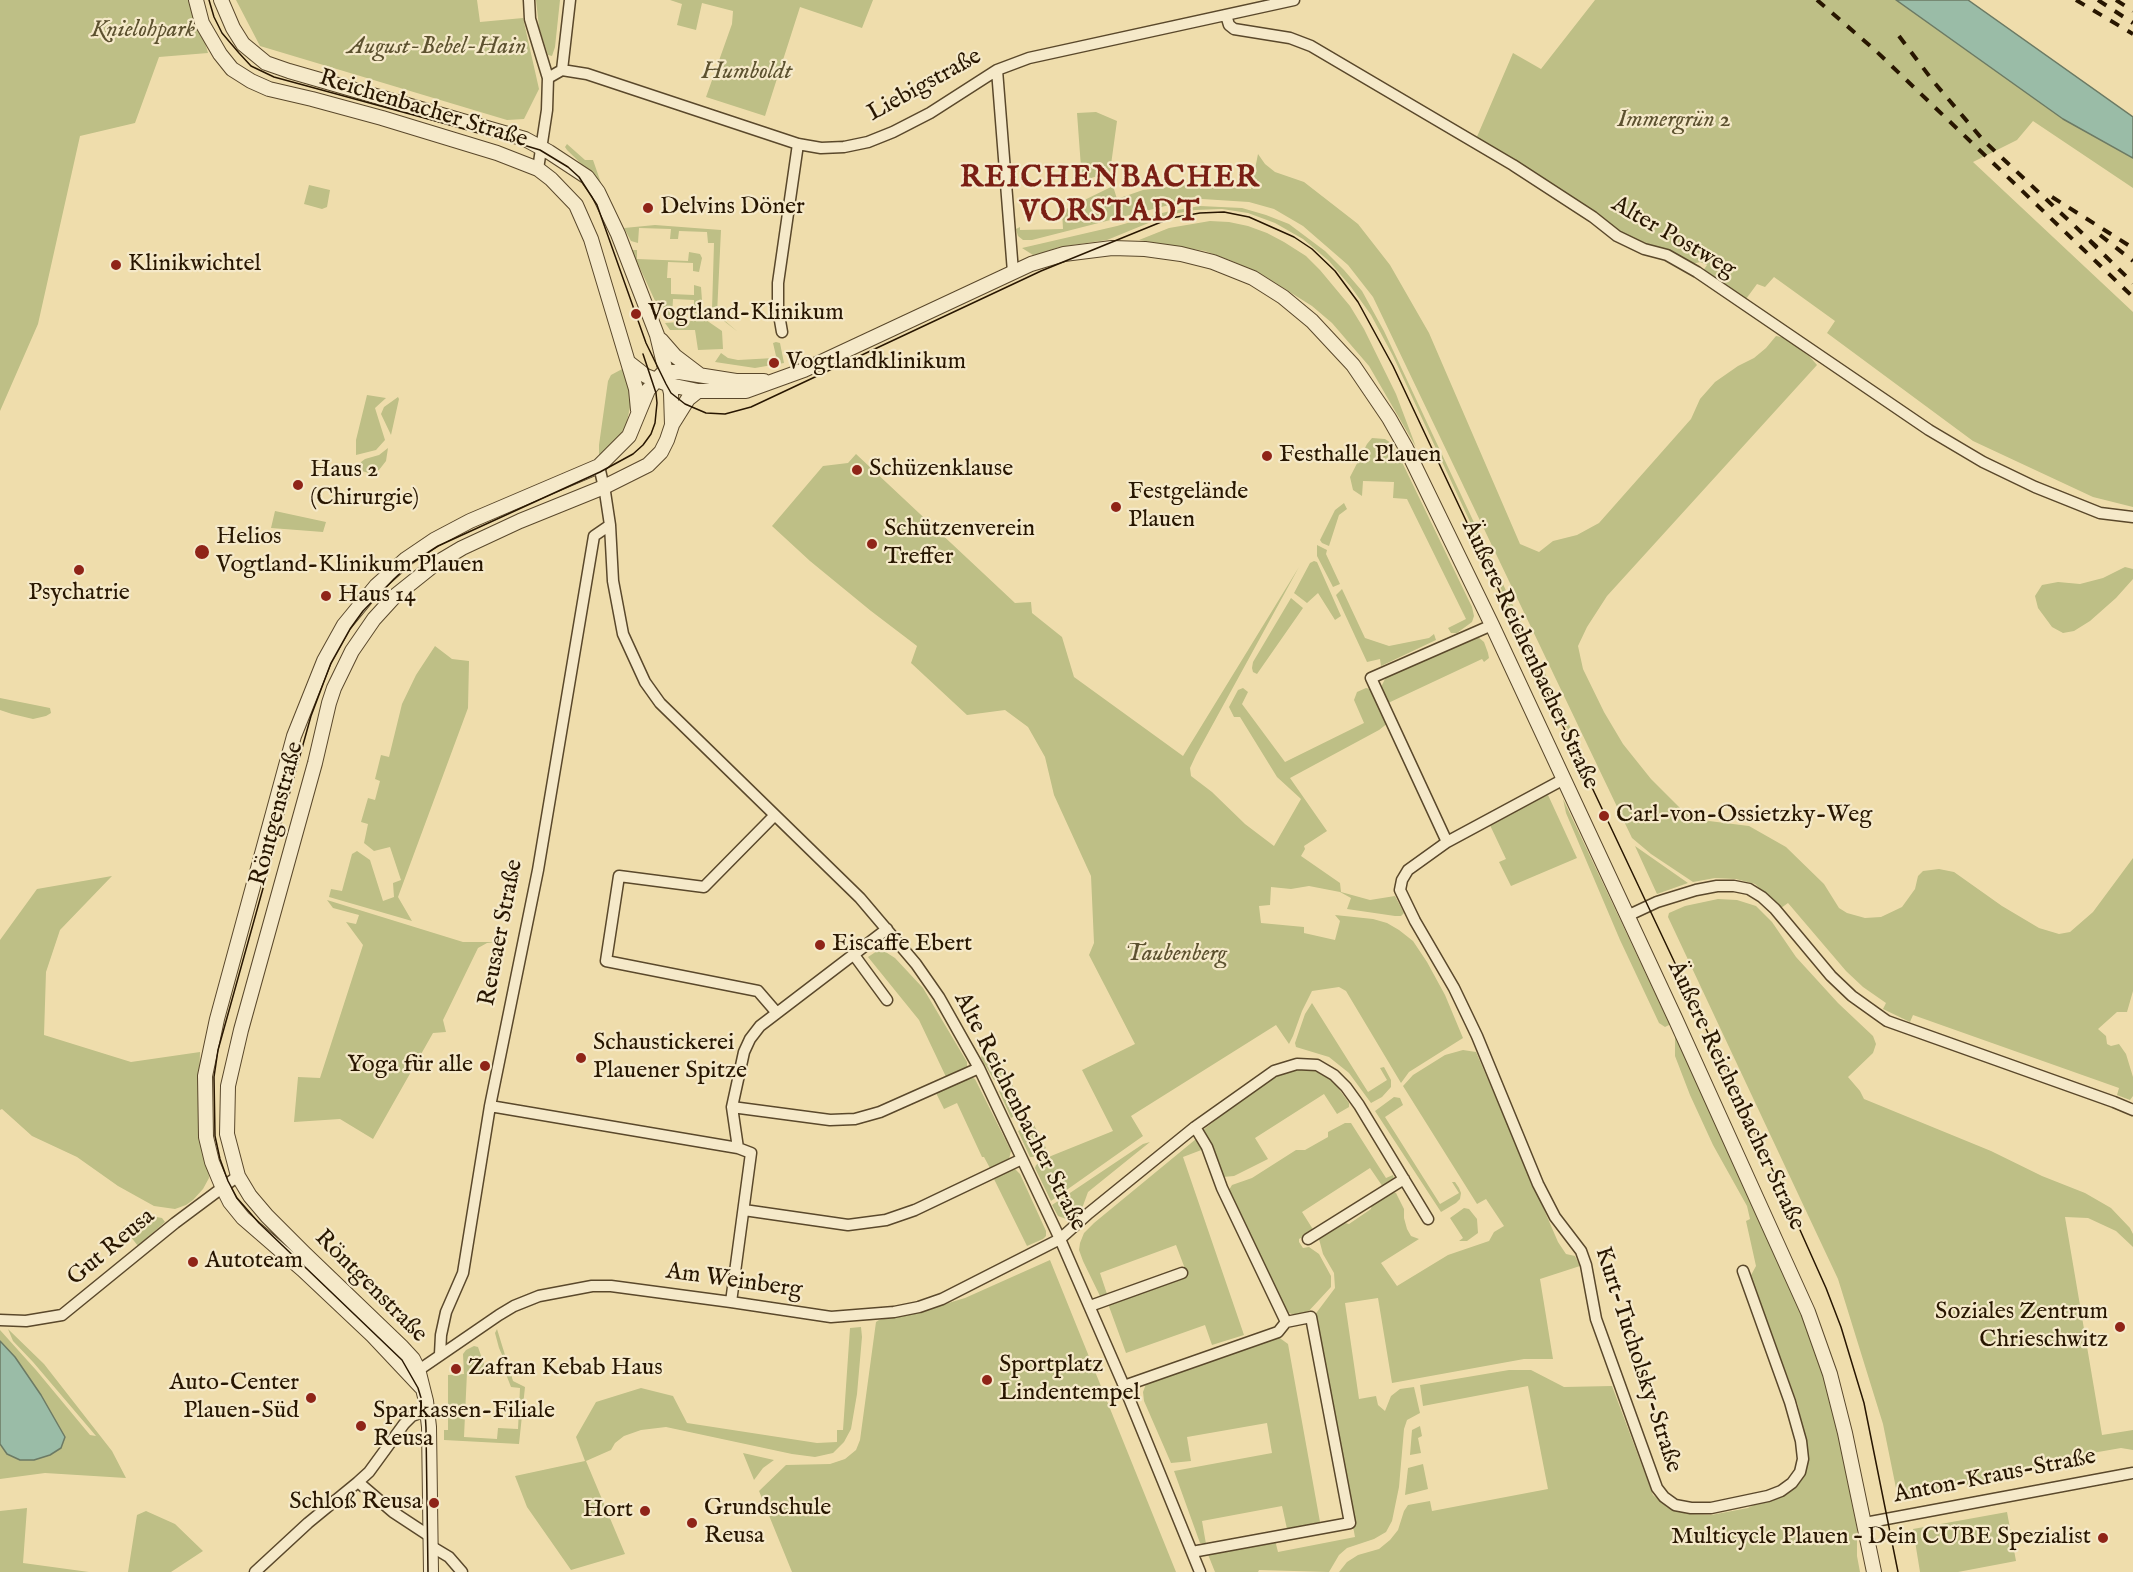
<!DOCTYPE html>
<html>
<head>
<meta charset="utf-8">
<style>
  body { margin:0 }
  canvas { display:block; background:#efddac }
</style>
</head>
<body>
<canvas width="2133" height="1572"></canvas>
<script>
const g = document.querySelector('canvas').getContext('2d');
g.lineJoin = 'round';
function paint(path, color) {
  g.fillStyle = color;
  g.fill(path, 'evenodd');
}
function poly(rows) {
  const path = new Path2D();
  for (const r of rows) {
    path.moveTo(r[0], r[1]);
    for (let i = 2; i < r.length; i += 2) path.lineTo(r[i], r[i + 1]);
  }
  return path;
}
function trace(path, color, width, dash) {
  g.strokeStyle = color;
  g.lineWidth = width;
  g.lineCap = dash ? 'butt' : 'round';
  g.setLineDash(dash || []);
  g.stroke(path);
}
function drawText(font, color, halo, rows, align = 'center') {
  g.font = font + ' "IM FELL English",serif';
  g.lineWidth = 4.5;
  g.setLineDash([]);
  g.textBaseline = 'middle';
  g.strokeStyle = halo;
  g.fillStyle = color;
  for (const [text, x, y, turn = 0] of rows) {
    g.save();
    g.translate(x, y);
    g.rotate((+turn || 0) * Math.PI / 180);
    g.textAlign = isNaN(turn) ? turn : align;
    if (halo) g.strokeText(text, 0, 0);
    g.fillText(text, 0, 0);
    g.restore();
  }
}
const green = poly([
  [0,0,192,0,208,53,159,57,135,123,80,136,38,324,0,411],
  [236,0,477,0,480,22,523,18,539,89,524,119,507,120,260,46],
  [536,0,560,0,555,47,552,56,548,55,539,27],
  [670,0,873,0,862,28,800,7,765,116,706,97,732,24,733,11,702,3,696,30,677,25,682,4],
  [1595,0,1896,0,2063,119,2133,158,2133,188,2033,121,2017,140,1973,162,2133,312,2133,507,2093,497,1973,441,1827,333,1835,321,1774,277,1765,287,1757,284,1746,299,1703,271,1707,265,1700,262,1692,264,1681,257,1625,235,1567,193,1476,139,1513,53,1541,69],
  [1096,112,1117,121,1110,172,1082,181,1077,113],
  [567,144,585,160,593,160,601,183,567,150,565,147],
  [1258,154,1265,164,1275,172,1304,182,1358,224,1390,265,1429,333,1520,544,1539,552,1553,541,1577,535,1599,523,1691,419,1700,399,1715,382,1738,366,1754,358,1766,348,1776,336,1786,338,1810,357,1817,365,1607,596,1587,627,1578,646,1583,669,1604,712,1623,744,1651,779,1685,813,1709,821,1749,826,1786,847,1824,884,1839,908,1847,913,1865,918,1881,917,1902,907,1915,889,1918,876,1923,871,1939,869,1954,872,2002,906,2039,928,2059,934,2070,932,2093,912,2133,858,2133,991,2127,1012,2117,1012,2098,1029,2106,1036,2107,1044,2111,1046,2119,1044,2126,1054,2133,1077,2133,1096,2130,1100,2117,1095,2119,1088,1913,1015,1910,1022,1883,1009,1886,1003,1863,987,1846,971,1788,903,1781,908,1755,884,1736,879,1715,878,1693,882,1651,854,1632,838,1373,297,1348,265,1303,226,1274,209,1249,202,1202,199,1173,204,1032,240,1023,240,1018,236,1016,229,1020,227,1020,230,1063,229,1062,211,1113,186,1117,199,1143,190,1194,184,1251,189],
  [309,185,330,190,327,207,322,209,304,204],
  [1200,206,1242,208,1266,215,1289,224,1325,251,1344,270,1362,291,1384,331,1580,748,1578,750,1523,636,1393,356,1371,315,1351,287,1329,261,1303,239,1275,223,1248,213,1222,209,1195,210,1168,215,1107,240,1059,247,1039,254,1033,255,1022,248,1117,226,1166,212],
  [1210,221,1229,222,1248,226,1267,233,1284,242,1306,256,1320,270,1350,306,1364,329,1396,394,1416,447,1369,366,1332,323,1312,306,1261,274,1232,261,1205,251,1139,240,1169,228],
  [655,225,721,230,717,314,738,332,715,314,712,310,714,243,708,243,707,232,679,231,678,239,670,239,671,229,639,228,638,243,631,241,624,228],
  [633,250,637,250,637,259,688,261,689,252,700,254,702,258,699,272,693,271,693,263,668,262,667,278,671,278,671,294,694,295,694,285,701,287,703,314,694,313,694,300,673,299,672,316,662,316,632,251],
  [706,320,722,331,723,349,698,350,695,330,670,330,665,323],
  [776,342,780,343,784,363,755,368,715,362,721,353,728,358,738,360,774,358,776,356,773,343],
  [624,368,632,398,626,426,620,435,599,456,599,445,608,381,611,375],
  [367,395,386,398,375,408,385,440,376,450,356,455,356,440],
  [398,397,399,399,391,435,381,414,384,407],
  [1372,438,1385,439,1391,443,1400,458,1472,607,1474,616,1472,622,1457,633,1451,633,1448,628,1466,619,1407,499,1393,498,1394,482,1363,481,1362,496,1353,490,1350,477,1367,444],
  [388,448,386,461,379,470,369,473,358,470,361,462,365,459,379,455],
  [856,454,1015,603,1031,602,1032,613,1062,637,1074,677,1183,756,1299,567,1196,755,1190,768,1191,776,1212,792,1245,824,1274,846,1301,799,1277,777,1240,717,1234,717,1229,707,1238,690,1243,688,1248,692,1242,704,1285,762,1364,723,1354,700,1357,692,1366,688,1370,689,1388,723,1379,730,1290,778,1327,831,1304,846,1305,849,1301,856,1340,883,1341,892,1370,900,1395,896,1404,913,1401,916,1395,916,1347,909,1351,898,1340,892,1309,886,1291,889,1271,887,1270,905,1259,906,1261,923,1304,927,1304,933,1335,940,1340,921,1335,915,1373,919,1387,923,1399,930,1413,941,1427,962,1445,995,1463,1038,1409,1072,1401,1083,1346,991,1339,987,1312,991,1302,1011,1293,1036,1289,1044,1276,1025,1131,1116,1143,1136,1051,1201,1035,1168,1036,1165,1051,1156,1113,1131,1082,1070,1135,1044,1089,955,1094,943,1091,876,1054,795,1045,757,1028,727,1005,710,967,715,911,663,917,646,871,611,810,561,772,526,823,466,848,463],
  [1344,503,1347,509,1339,515,1329,546,1322,543,1320,540,1335,510],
  [275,511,326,522,323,532,271,528],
  [1317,545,1327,550,1326,554,1340,584,1333,587,1317,556],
  [1314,561,1317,562,1341,616,1335,620,1318,593,1307,603,1294,593,1310,563],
  [2125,567,2133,569,2133,579,2116,598,2090,621,2074,631,2063,633,2052,627,2038,608,2035,596,2042,585,2058,582,2080,584,2103,578],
  [1342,589,1365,638,1389,646,1429,638,1434,634,1436,640,1381,666,1380,659,1367,662,1336,595],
  [1291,598,1303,608,1257,674,1253,672,1252,668,1253,662],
  [1478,637,1484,642,1488,653,1489,658,1484,662,1482,659,1386,704,1382,693,1382,685,1386,677,1472,638],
  [435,646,452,659,469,661,468,708,398,897,412,921,329,897,331,889,342,891,352,854,357,851,370,860,383,901,394,897,393,883,401,880,390,847,374,851,364,843,368,824,361,822,368,798,375,800,380,781,375,779,381,755,389,757,402,704,416,675],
  [0,698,50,708,51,713,46,716,33,719,12,714,0,710],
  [1548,795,1577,858,1511,886,1499,862,1506,859,1488,821],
  [1563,799,1669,1023,1669,1025,1665,1027,1659,1023,1620,940,1566,813],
  [1635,846,1688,883,1657,894],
  [112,876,60,930,46,972,44,1035,131,1062,200,1052,198,1116,202,1144,208,1162,209,1178,203,1189,193,1200,186,1205,175,1209,154,1206,118,1186,77,1157,32,1136,2,1109,0,1110,0,940,37,889],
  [1718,899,1737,900,1756,906,1772,922,1796,957,1838,1003,1873,1036,1876,1044,1873,1053,1848,1077,1860,1091,1864,1099,1991,1151,2042,1176,2085,1193,2111,1208,2130,1228,2133,1234,2133,1247,2116,1231,2088,1218,2065,1217,2102,1435,2133,1430,2133,1450,2121,1448,2058,1459,2035,1472,1898,1498,1883,1424,1838,1279,1668,917,1669,913,1685,906],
  [327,900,463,942,497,942,487,943,478,948,443,1020,446,1032,433,1033,373,1139,340,1119,294,1122,298,1077,320,1078,363,945,346,922,356,924,359,915,333,908],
  [877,951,884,951,895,958,923,988,967,1062,967,1068,947,1079,919,1020,868,957],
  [1312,1003,1368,1092,1387,1080,1380,1068,1384,1067,1391,1080,1391,1087,1382,1097,1371,1103,1349,1073,1329,1057,1296,1047,1295,1043,1305,1014],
  [1675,1036,1721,1130,1812,1339,1830,1396,1841,1450,1857,1528,1857,1556,1860,1572,1339,1572,1347,1562,1358,1555,1379,1549,1390,1540,1398,1530,1404,1511,1408,1505,1430,1501,1432,1511,1548,1489,1528,1386,1423,1406,1420,1385,1509,1370,1531,1370,1564,1387,1612,1386,1653,1495,1666,1506,1687,1514,1711,1515,1748,1508,1801,1479,1807,1468,1808,1455,1798,1405,1750,1277,1756,1266,1746,1221,1750,1219,1747,1206,1713,1145,1690,1095,1675,1056],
  [994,1049,1006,1073,994,1080,981,1058,982,1054],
  [1463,1050,1476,1052,1558,1242,1566,1254,1575,1256,1580,1266,1540,1279,1553,1359,1524,1359,1392,1383,1378,1298,1345,1303,1359,1399,1376,1396,1378,1405,1385,1411,1391,1396,1400,1389,1414,1387,1420,1413,1407,1420,1404,1429,1399,1487,1392,1521,1386,1532,1374,1539,1347,1548,1339,1555,1329,1572,1259,1570,1258,1572,1215,1572,1207,1552,1275,1540,1278,1552,1355,1537,1314,1316,1335,1288,1334,1273,1323,1254,1319,1239,1321,1235,1341,1222,1349,1224,1371,1209,1372,1203,1392,1192,1396,1193,1404,1209,1404,1218,1407,1229,1411,1236,1419,1239,1381,1263,1397,1286,1448,1255,1489,1241,1494,1232,1504,1226,1486,1199,1477,1204,1403,1086,1413,1075,1445,1055],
  [1309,1068,1321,1071,1331,1078,1349,1103,1349,1107,1337,1114,1324,1094,1255,1138,1268,1159,1234,1176,1223,1177,1203,1130,1262,1084,1275,1076,1295,1069],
  [971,1077,975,1079,1011,1151,1008,1163,991,1170,984,1157,982,1157,957,1103,944,1109,935,1091],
  [1012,1084,1026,1110,1011,1118,999,1091],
  [1394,1097,1400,1098,1403,1105,1385,1117,1440,1204,1459,1193,1452,1182,1455,1182,1459,1188,1461,1193,1460,1199,1456,1203,1441,1212,1375,1111],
  [1033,1123,1046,1148,1033,1157,1030,1157,1018,1131],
  [1345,1123,1351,1123,1386,1178,1393,1175,1394,1179,1391,1185,1383,1187,1370,1168,1302,1212,1314,1231,1299,1239,1299,1242,1303,1248,1309,1247,1319,1254,1331,1276,1331,1287,1306,1314,1298,1316,1286,1312,1229,1190,1232,1185,1252,1178,1296,1150,1305,1150,1328,1137,1328,1132],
  [1196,1139,1204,1149,1183,1157,1244,1335,1212,1345,1205,1325,1126,1353,1107,1301,1187,1274,1176,1245,1100,1273,1107,1294,1100,1296,1083,1261,1079,1250,1080,1243,1084,1233,1094,1223],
  [1150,1142,1088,1192,1080,1214,1069,1220,1058,1216,1052,1205,1143,1144],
  [1014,1168,1020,1174,1046,1231,1046,1236,1043,1239,1027,1246,993,1177],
  [1464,1208,1469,1209,1477,1219,1478,1233,1467,1241,1459,1241,1463,1238,1450,1218],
  [145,1215,162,1218,165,1222,138,1246,123,1227],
  [1050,1260,1176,1572,792,1572,759,1491,786,1465,830,1464,845,1459,856,1450,860,1440,876,1322,879,1320,903,1315,905,1316,965,1298],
  [861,1327,862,1337,857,1394,851,1429,844,1442,833,1453,815,1457,792,1454,666,1427,641,1430,624,1436,615,1443,611,1450,586,1461,625,1554,571,1570,527,1507,515,1476,585,1461,576,1437,596,1402,641,1388,673,1396,687,1423,817,1443,837,1442,837,1430,843,1430,850,1328],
  [8,1329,44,1364,112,1451,126,1478,45,1473,0,1479,0,1444,7,1454,15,1357,0,1341,0,1330,36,1370,90,1435,96,1436,33,1362,13,1341],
  [497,1329,513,1381,525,1387,519,1444,444,1440,444,1430,448,1430,448,1375,464,1374,463,1354,466,1350,474,1346,478,1347,486,1370,467,1372,464,1437,497,1439,498,1428,518,1429,520,1388,511,1387,504,1369,507,1366,499,1348,495,1333],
  [1277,1336,1288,1344,1320,1522,1287,1529,1282,1506,1202,1521,1206,1544,1200,1543,1174,1471,1272,1453,1267,1423,1187,1437,1191,1461,1171,1463,1144,1401,1143,1392,1146,1384],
  [1420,1426,1422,1436,1418,1438,1421,1453,1410,1455,1412,1430],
  [743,1453,774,1460,763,1468,754,1480],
  [1423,1464,1428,1489,1405,1495,1408,1468],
  [27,1508,23,1563,89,1572,0,1572,0,1511],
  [146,1511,175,1524,203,1551,171,1572,128,1572,137,1515],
  [2007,1512,2016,1561,1958,1572,1920,1572,1913,1529]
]);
const water = poly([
  [1896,0,1968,0,2133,117,2133,158,2063,119,1896,0],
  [0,1341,15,1357,41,1395,65,1437,61,1448,50,1455,34,1460,20,1460,7,1454,0,1444,0,1341]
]);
const minor = poly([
  [529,0,530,19,548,78,547,110,538,169],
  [1226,15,1229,25,1234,29,1290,38,1311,46,1513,165,1593,217,1617,236,1644,249,1667,255,1697,272,1929,430,1983,462,2035,487,2100,513,2133,517],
  [562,70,570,0],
  [997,70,1013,272],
  [548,78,562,70,587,74,798,144,821,148,844,147,868,142,893,132,930,113,997,70,1029,58,1294,0],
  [782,332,778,309,778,283,798,144],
  [599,466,605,492,610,525,613,581,623,634,645,682,660,703,860,898,916,964,939,997,979,1068,1060,1239,1124,1386,1200,1572],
  [1564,779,1447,842,1408,870,1402,880,1400,890,1415,921,1454,988,1477,1036,1538,1184,1555,1217,1581,1251,1586,1265,1596,1319,1657,1488,1664,1497,1675,1505,1691,1508,1711,1508,1768,1496,1781,1491,1792,1483,1800,1472,1803,1459,1801,1441,1790,1402,1743,1271],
  [774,816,704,887,619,876,606,961,758,991,777,1013],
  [1447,842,1371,678,1492,625],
  [1627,916,1657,902,1696,890,1717,886,1734,886,1749,889,1762,897,1775,909,1831,976,1852,996,1887,1021,2114,1102,2133,1110],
  [854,955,887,1000],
  [490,1106,738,1148,751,1153,731,1302],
  [732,1107,830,1120,855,1119,880,1112,979,1068],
  [1195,1127,1207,1147,1222,1188,1286,1322],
  [738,1148,732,1107,744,1052,750,1039,760,1026,887,929],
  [744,1210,848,1225,886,1220,915,1210,1022,1159],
  [1308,1239,1404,1179],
  [1090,1306,1182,1273],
  [0,1320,26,1321,62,1315,175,1223,238,1176],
  [440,1354,441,1335,446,1312,463,1273,490,1106,538,870,594,536,610,525],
  [413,1374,499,1315,514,1306,539,1296,592,1286,611,1286,731,1302,831,1317,894,1312,919,1307,942,1299,1060,1239,1089,1213,1195,1127,1274,1071,1297,1064,1317,1065,1334,1075,1346,1087,1359,1105,1428,1219],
  [1124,1386,1278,1332,1286,1322],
  [358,1482,369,1472,404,1424,412,1416,428,1410],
  [1865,1523,2133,1473],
  [431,1547,434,1548,449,1557,462,1572],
  [1192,1552,1350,1523,1311,1317,1286,1322],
  [255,1572,308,1523,358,1482,393,1512,431,1537]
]);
const tertiary = poly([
  [196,0,202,23,220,54,232,69,251,81,269,89,312,99,382,118,497,153,538,169,551,179,576,205,591,239,636,389,638,410],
  [221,0,233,28,243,44,266,63,289,71,525,139,549,152,587,177,598,192,618,234,657,335,671,393,672,425,667,440,661,452,648,465,604,487,520,521,462,548,435,564,395,596,374,619,352,651,334,688,329,703,315,763,241,1030,228,1086,227,1134,238,1176,250,1196,267,1216,304,1253,401,1346,413,1359,418,1369,426,1401,429,1427,431,1572],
  [661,340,675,356,700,375],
  [628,362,646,376,670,385,698,391,746,391,804,370,1031,264,1064,254,1112,248,1145,249,1181,254,1213,262,1253,278,1283,297,1312,321,1353,365,1389,418,1406,448,1492,625,1675,1018,1808,1312,1830,1374,1845,1433,1874,1572],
  [673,423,688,399,698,391],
  [421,1387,373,1336,303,1270,243,1218,230,1202,222,1186,212,1162,206,1137,205,1076,217,1019,294,736,324,661,344,625,376,586,406,559,434,540,470,521,599,466,629,436,648,390,661,375,667,372,679,372,736,381,764,381]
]);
const tram = poly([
  [209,0,214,17,222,33,239,53,251,66,274,77,520,144,540,150,568,167,579,177,597,205,646,343,666,384,671,393,685,404,706,413,725,414,751,407,1041,271,1171,218,1200,213,1224,212,1249,217,1294,237,1312,249,1335,271,1358,302,1393,366,1783,1192,1826,1288,1841,1327,1864,1403,1898,1572],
  [428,1572,426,1428,425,1411,418,1388,402,1360,259,1223,237,1198,228,1181,220,1159,215,1136,214,1077,218,1050,311,716,331,663,350,629,363,611,394,579,410,564,438,546,600,472,633,454,643,445,651,434,655,423,657,403,656,393,643,354]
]);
const rail = poly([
  [1817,0,1875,50,2133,297],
  [2076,0,2133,34],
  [2098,0,2133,23],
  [2116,0,2133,11],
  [1899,36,1933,81,1983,140,2097,247],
  [2052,197,2133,248],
  [2100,235,2133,261],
  [2090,241,2133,283]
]);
const markers = [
  [648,208,6,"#8f2418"],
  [116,265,6,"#8f2418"],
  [636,314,6,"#8f2418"],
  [774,363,6,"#8f2418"],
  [1267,456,6,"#8f2418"],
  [857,470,6,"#8f2418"],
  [298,485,6,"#8f2418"],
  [1116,507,6,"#8f2418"],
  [872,544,6,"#8f2418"],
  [202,552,8,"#8f2418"],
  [79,570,6,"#8f2418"],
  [326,596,6,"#8f2418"],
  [1604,816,6,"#8f2418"],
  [820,945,6,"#8f2418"],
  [581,1058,6,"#8f2418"],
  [485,1066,6,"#8f2418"],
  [193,1262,6,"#8f2418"],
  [2120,1327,6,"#8f2418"],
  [456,1369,6,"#8f2418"],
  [987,1380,6,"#8f2418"],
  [311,1398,6,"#8f2418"],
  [361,1426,6,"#8f2418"],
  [434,1503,6,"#8f2418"],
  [645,1511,6,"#8f2418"],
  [692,1523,6,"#8f2418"],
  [2103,1538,6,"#8f2418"]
];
const parkNames = [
  ["Knielohpark",143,31],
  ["August-Bebel-Hain",437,48],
  ["Humboldt",747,73],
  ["Immergrün 2",1674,121],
  ["Taubenberg",1176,955]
];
const streetNames = [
  ["Liebigstraße",925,86,-29],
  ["Reichenbacher Straße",423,110,17],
  ["Alter Postweg",1673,238,30],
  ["Äußere Reichenbacher Straße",1529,655,65],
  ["Röntgenstraße",278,814,-75],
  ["Reusaer Straße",502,933,-79],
  ["Äußere Reichenbacher Straße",1735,1096,65],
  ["Alte Reichenbacher Straße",1019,1112,63],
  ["Gut Reusa",112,1248,-40],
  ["Am Weinberg",734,1282,8],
  ["Röntgenstraße",370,1287,45],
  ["Kurt-Tucholsky-Straße",1637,1360,72],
  ["Anton-Kraus-Straße",1995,1477,-11]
];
const poiNames = [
  ["Delvins Döner",660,208],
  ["Klinikwichtel",128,265],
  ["Vogtland-Klinikum",648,314],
  ["Vogtlandklinikum",786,363],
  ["Festhalle Plauen",1279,456],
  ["Schüzenklause",869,470],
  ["Haus 2",310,471],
  ["(Chirurgie)",310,499],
  ["Festgelände",1128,493],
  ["Plauen",1128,521],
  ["Schützenverein",884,530],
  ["Treffer",884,558],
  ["Helios",216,538],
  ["Vogtland-Klinikum Plauen",216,566],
  ["Psychatrie",79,594,"center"],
  ["Haus 14",338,596],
  ["Carl-von-Ossietzky-Weg",1616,816],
  ["Eiscaffe Ebert",832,945],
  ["Schaustickerei",593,1044],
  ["Plauener Spitze",593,1072],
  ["Yoga für alle",473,1066,"right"],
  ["Autoteam",205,1262],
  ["Soziales Zentrum",2108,1313,"right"],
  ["Chrieschwitz",2108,1341,"right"],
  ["Sportplatz",999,1366],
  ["Lindentempel",999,1394],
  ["Zafran Kebab Haus",468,1369],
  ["Auto-Center",299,1384,"right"],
  ["Plauen-Süd",299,1412,"right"],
  ["Sparkassen-Filiale",373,1412],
  ["Reusa",373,1440],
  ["Schloß Reusa",422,1503,"right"],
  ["Grundschule",704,1509],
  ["Reusa",704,1537],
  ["Hort",633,1511,"right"],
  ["Multicycle Plauen – Dein CUBE Spezialist",2091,1538,"right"]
];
const districtNames = [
  ["REICHENBACHER",1110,180],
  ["VORSTADT",1110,214]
];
paint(green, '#bebf86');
paint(water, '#9abca7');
trace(water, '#6c7a64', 1.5);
trace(minor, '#5a482b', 13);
trace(tertiary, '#5a482b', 16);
trace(minor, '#f5e9c9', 10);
trace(tertiary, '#f5e9c9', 14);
trace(tram, '#281600', 1.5);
trace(rail, '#281600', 4, [10, 10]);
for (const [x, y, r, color] of markers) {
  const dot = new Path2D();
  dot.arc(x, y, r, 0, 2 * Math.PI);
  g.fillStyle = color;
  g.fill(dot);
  trace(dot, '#f5e9c9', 2);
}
drawText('italic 24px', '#5c512f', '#f5e9c9', parkNames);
drawText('24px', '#281600', '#f5e9c9', streetNames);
drawText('24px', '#281600', '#f5e9c9', poiNames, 'left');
g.letterSpacing = '1.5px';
drawText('bold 30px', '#7a1f14', '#f5e9c9', districtNames);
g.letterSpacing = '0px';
</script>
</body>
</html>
